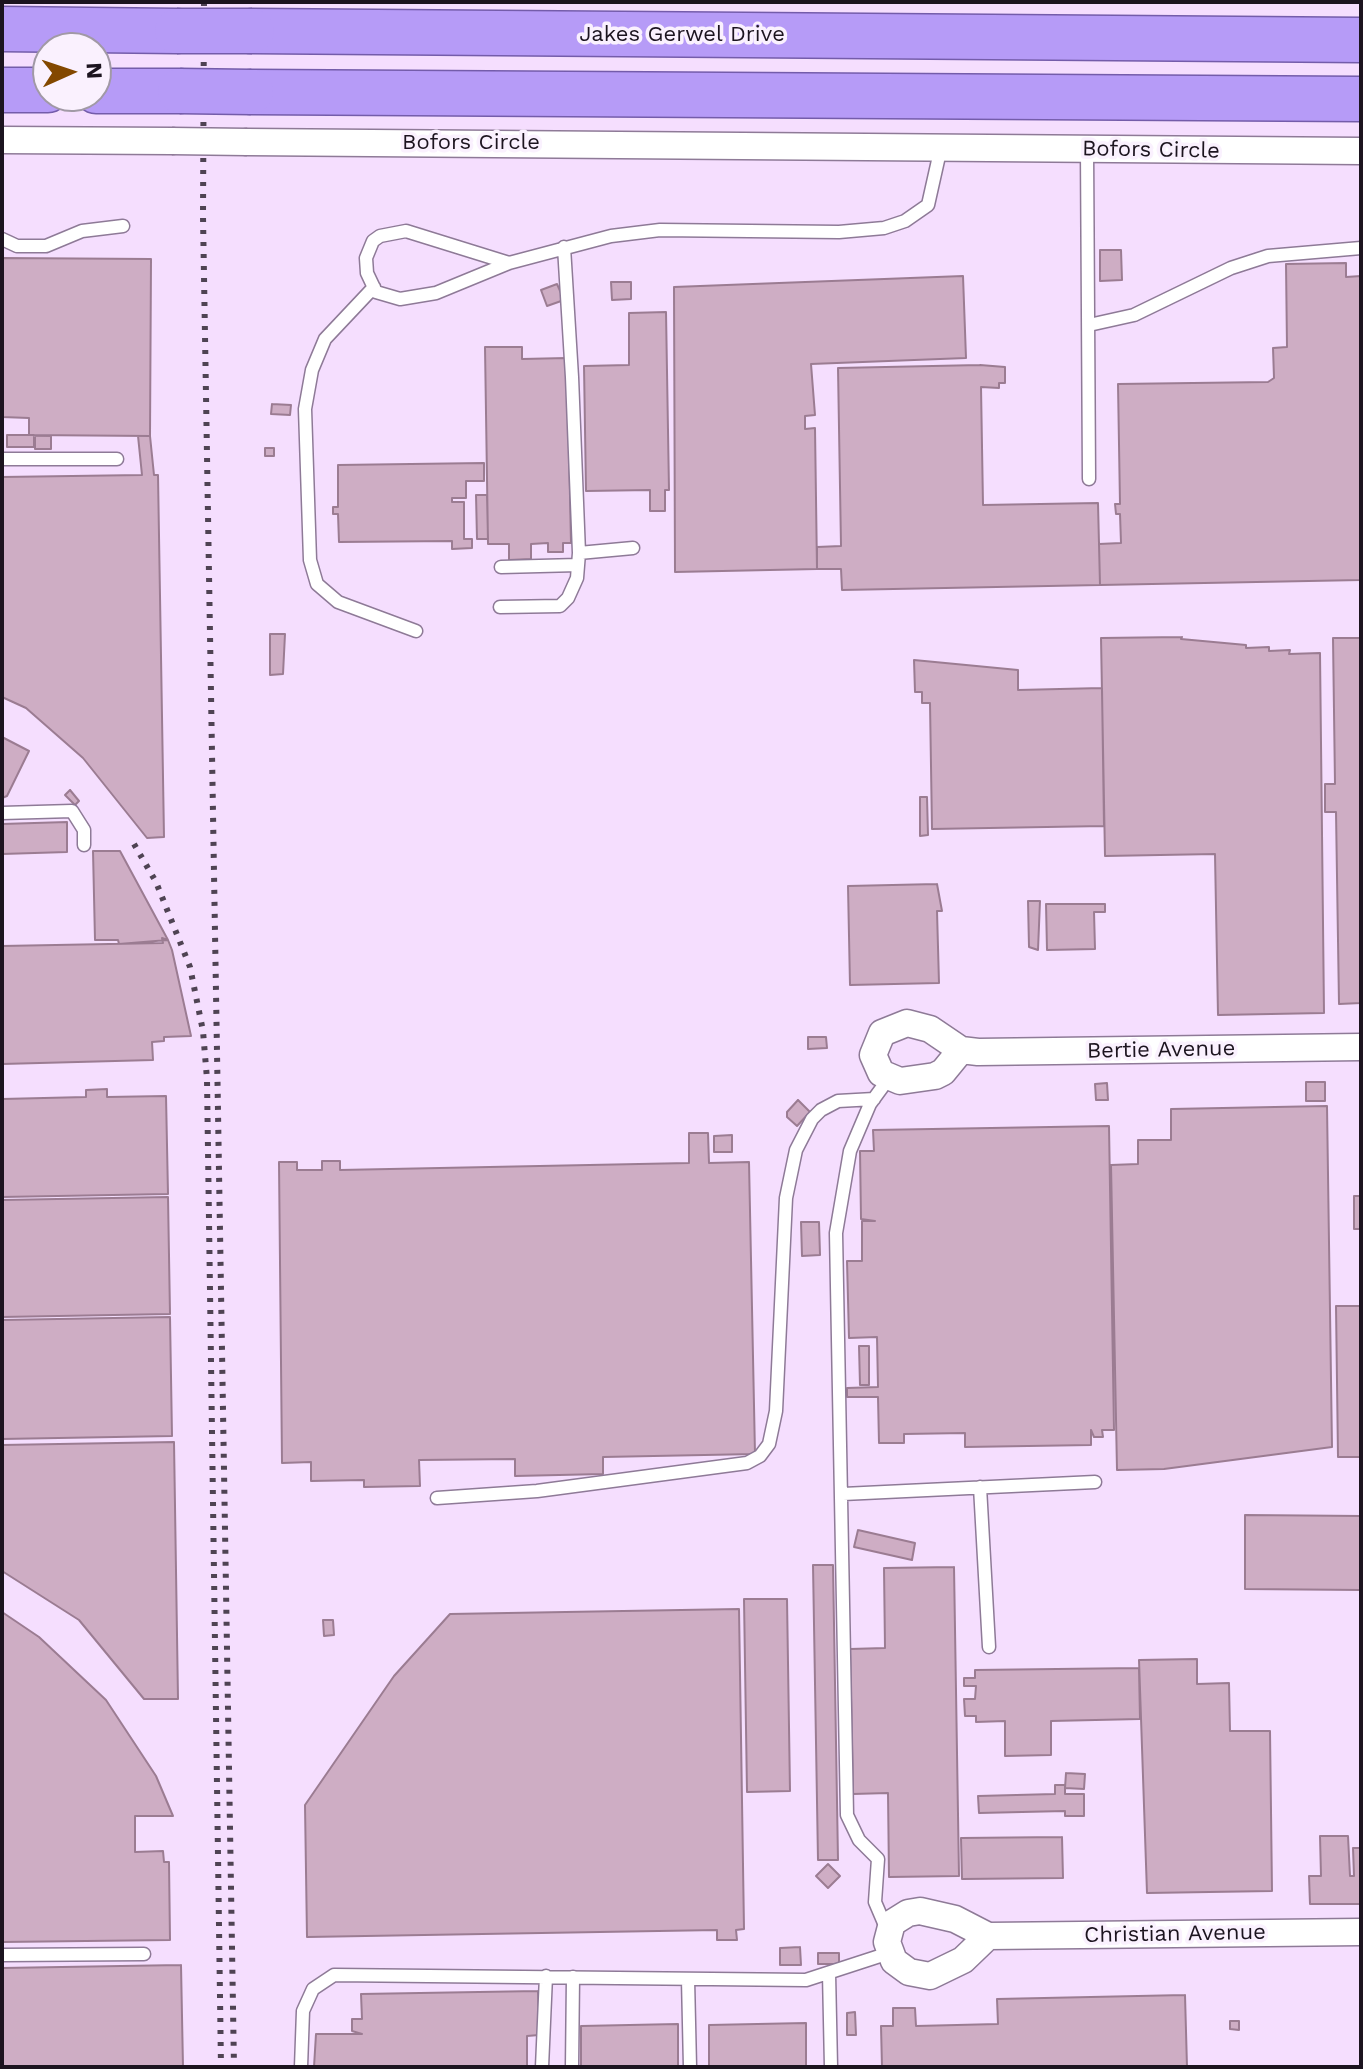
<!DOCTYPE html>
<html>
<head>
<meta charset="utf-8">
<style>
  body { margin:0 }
  #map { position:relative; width:1363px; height:2069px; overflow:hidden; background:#f5defe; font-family:"Work Sans",sans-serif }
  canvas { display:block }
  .frame { position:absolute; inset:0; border:4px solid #1c141f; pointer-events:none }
  .north { position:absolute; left:32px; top:32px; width:80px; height:80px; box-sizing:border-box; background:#faf1fe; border:2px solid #a199a5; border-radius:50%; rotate:87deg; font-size:22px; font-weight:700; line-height:32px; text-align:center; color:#1c141f }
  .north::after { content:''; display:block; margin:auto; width:28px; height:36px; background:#834800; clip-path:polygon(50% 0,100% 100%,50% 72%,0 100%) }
</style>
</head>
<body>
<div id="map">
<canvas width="1363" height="2069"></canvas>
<div class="frame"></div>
<div class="north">N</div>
</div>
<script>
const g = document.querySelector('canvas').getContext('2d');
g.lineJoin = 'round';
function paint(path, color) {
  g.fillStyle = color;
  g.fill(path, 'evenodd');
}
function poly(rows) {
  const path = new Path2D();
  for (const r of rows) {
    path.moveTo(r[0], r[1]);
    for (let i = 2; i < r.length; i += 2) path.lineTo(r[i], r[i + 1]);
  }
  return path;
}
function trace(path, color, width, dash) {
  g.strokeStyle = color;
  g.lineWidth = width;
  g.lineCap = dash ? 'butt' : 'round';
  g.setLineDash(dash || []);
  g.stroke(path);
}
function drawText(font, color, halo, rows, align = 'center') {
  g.font = font + ' "Work Sans",sans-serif';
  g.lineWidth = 7;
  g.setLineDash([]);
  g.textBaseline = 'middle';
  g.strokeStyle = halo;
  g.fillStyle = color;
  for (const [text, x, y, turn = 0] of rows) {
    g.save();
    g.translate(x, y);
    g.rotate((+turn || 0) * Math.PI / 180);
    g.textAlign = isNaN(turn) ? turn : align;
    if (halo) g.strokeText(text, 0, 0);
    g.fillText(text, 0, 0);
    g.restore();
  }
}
const building = poly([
  [1100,250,1121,250,1122,280,1100,281,1100,250],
  [2,258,151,259,150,436,29,435,29,418,2,417,2,258],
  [1346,263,1346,277,1361,276,1361,580,1100,585,1099,544,1121,543,1120,514,1116,514,1115,504,1120,504,1118,384,1268,382,1274,378,1273,348,1287,347,1286,264,1346,263],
  [963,276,966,358,811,364,815,415,805,416,805,429,815,428,817,569,675,572,674,287,963,276],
  [611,282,631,282,631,299,612,300,611,282],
  [557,284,564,300,547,306,541,290,557,284],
  [666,312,669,490,665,490,665,511,650,511,650,490,586,491,584,366,629,365,629,313,666,312],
  [485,347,522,347,522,359,567,358,571,543,563,543,563,552,548,552,548,543,531,544,531,559,509,560,509,544,488,544,485,347],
  [980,365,1005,367,1005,383,999,383,999,388,981,387,983,505,1098,503,1100,585,842,590,841,569,817,569,817,547,841,546,838,368,980,365],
  [272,404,291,405,290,415,271,414,272,404],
  [7,435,34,435,34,447,7,447,7,435],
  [35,436,51,436,51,449,35,449,35,436],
  [138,436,150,436,154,475,158,475,164,837,147,838,83,758,26,708,2,697,2,477,142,475,138,436],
  [265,448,274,448,274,456,265,456,265,448],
  [484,463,484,481,466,481,466,498,452,498,452,502,464,502,464,539,472,539,472,548,452,549,452,541,339,542,338,514,333,514,333,507,338,507,338,465,484,463],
  [476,495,487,495,488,539,477,539,476,495],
  [270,634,285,634,283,674,270,675,270,634],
  [1182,637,1181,639,1246,645,1246,648,1269,647,1269,651,1290,650,1289,654,1320,653,1324,1013,1218,1015,1215,854,1105,856,1101,638,1182,637],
  [1333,638,1361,638,1361,1003,1339,1004,1336,812,1325,812,1325,784,1335,784,1333,638],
  [914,660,1018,670,1018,690,1102,688,1104,826,932,829,930,703,922,703,922,692,915,692,914,660],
  [2,737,29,751,7,796,2,798,2,737],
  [70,790,79,801,75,805,65,795,70,790],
  [920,797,927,797,928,835,920,836,920,797],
  [67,822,67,852,2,854,2,824,67,822],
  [93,851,120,851,168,940,119,944,118,940,95,940,93,851],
  [937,884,942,911,937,911,939,983,850,985,848,886,937,884],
  [1028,901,1040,901,1038,950,1029,947,1028,901],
  [1046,904,1105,904,1105,912,1094,912,1095,949,1047,950,1046,904],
  [162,938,168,940,172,950,191,1036,164,1037,164,1041,152,1042,153,1060,2,1064,2,946,163,943,162,938],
  [808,1037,826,1037,827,1048,808,1049,808,1037],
  [1306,1082,1325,1082,1325,1101,1306,1101,1306,1082],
  [1107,1083,1108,1100,1096,1100,1095,1084,1107,1083],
  [107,1089,107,1097,166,1096,168,1194,2,1197,2,1099,86,1097,86,1090,107,1089],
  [798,1100,810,1112,797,1126,787,1117,787,1112,798,1100],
  [1327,1106,1332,1447,1164,1469,1117,1470,1111,1165,1138,1164,1138,1140,1171,1140,1171,1109,1327,1106],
  [1109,1126,1114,1430,1102,1430,1103,1437,1094,1437,1091,1430,1091,1445,965,1447,965,1433,904,1434,904,1443,879,1443,878,1397,847,1397,847,1388,878,1387,877,1337,849,1338,847,1261,862,1261,862,1221,875,1221,861,1219,860,1151,874,1151,873,1130,1109,1126],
  [689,1133,708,1133,709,1163,749,1162,755,1454,603,1457,603,1474,515,1476,515,1459,419,1460,420,1486,364,1487,364,1480,311,1481,311,1462,282,1463,279,1162,297,1162,297,1170,322,1170,322,1161,340,1161,340,1170,689,1163,689,1133],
  [732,1135,732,1152,714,1152,714,1136,732,1135],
  [1354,1196,1361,1196,1361,1229,1354,1229,1354,1196],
  [168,1197,170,1314,2,1317,2,1200,168,1197],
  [801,1222,819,1222,820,1255,802,1256,801,1222],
  [1336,1306,1361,1306,1361,1457,1338,1457,1336,1306],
  [170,1317,172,1436,2,1439,2,1320,170,1317],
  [859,1346,869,1346,869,1385,860,1385,859,1346],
  [174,1442,178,1699,144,1699,79,1620,2,1571,2,1445,174,1442],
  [1245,1515,1361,1516,1361,1590,1245,1589,1245,1515],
  [858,1530,915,1543,912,1560,854,1547,858,1530],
  [813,1565,833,1565,838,1860,818,1860,813,1565],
  [954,1567,959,1876,889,1877,888,1793,853,1794,850,1649,885,1648,884,1568,954,1567],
  [744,1599,787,1599,790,1791,747,1792,744,1599],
  [739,1609,744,1929,736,1930,737,1940,717,1940,717,1930,307,1937,305,1805,394,1676,450,1614,739,1609],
  [2,1612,39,1637,106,1700,156,1776,173,1816,135,1816,135,1852,163,1851,164,1862,169,1862,170,1940,2,1942,2,1612],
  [323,1620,333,1620,334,1635,324,1636,323,1620],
  [1197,1659,1197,1684,1229,1683,1230,1731,1270,1731,1272,1891,1147,1893,1139,1660,1197,1659],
  [1139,1668,1140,1719,1051,1721,1051,1755,1005,1756,1005,1721,976,1722,976,1716,965,1716,964,1699,975,1699,976,1686,964,1686,964,1678,975,1678,975,1670,1139,1668],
  [1066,1773,1085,1774,1084,1789,1065,1788,1066,1773],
  [1055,1785,1065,1785,1065,1794,1084,1794,1084,1816,1065,1816,1065,1811,979,1813,978,1796,1055,1794,1055,1785],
  [1320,1836,1348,1836,1350,1876,1354,1876,1353,1848,1361,1848,1361,1904,1310,1904,1309,1876,1321,1876,1320,1836],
  [1062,1837,1063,1878,962,1879,961,1838,1062,1837],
  [828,1864,840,1876,828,1888,816,1876,828,1864],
  [800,1947,801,1965,780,1965,780,1948,800,1947],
  [818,1953,839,1953,839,1964,818,1964,818,1953],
  [181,1965,183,2067,2,2067,2,1968,181,1965],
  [538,1991,539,2035,527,2036,527,2067,314,2067,316,2034,362,2034,352,2031,352,2019,362,2019,361,1994,538,1991],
  [1185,1995,1187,2067,882,2067,881,2026,893,2026,893,2008,915,2008,916,2026,998,2024,997,1999,1185,1995],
  [855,2012,856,2035,847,2035,847,2013,855,2012],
  [1230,2021,1239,2021,1239,2030,1230,2029,1230,2021],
  [806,2023,806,2067,709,2067,709,2025,806,2023],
  [678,2024,678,2067,581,2067,581,2026,678,2024]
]);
const service = poly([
  [1087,149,1089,479],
  [2,239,17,246,46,246,82,231,123,226],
  [509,263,406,231,380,236,373,241,366,258,367,273,376,292,400,299,436,293,509,263,611,236,660,230,839,232,884,228,905,221,928,205,941,147],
  [374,287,325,339,312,370,305,409,310,560,317,584,338,602,416,631],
  [1089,325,1134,315,1231,268,1268,256,1361,248],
  [2,459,117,459],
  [579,553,633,548],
  [501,567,578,565],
  [500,607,560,606,568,598,577,578,579,553,572,377,564,247],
  [2,813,72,811,84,830,84,845],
  [980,1487,989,1647],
  [843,1494,1095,1482],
  [437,1498,537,1491,747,1463,760,1456,769,1444,776,1411,786,1198,796,1150,812,1119,821,1110,838,1101,874,1099],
  [887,1930,875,1902,878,1859,859,1840,847,1815,836,1233,850,1151,870,1104,889,1078],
  [2,1955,144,1954],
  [829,1973,831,2067],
  [688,1979,690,2067],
  [301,2067,303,2011,313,1989,334,1975,806,1980,889,1953],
  [542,2067,546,1976],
  [572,2067,573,1977]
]);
const minor = poly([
  [2,140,172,141],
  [247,142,1361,151],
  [961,1050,943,1072,935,1076,900,1081,881,1073,873,1055,882,1033,907,1023,930,1029,961,1050,978,1052,1361,1047],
  [988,1936,963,1960,930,1976,909,1972,894,1961,887,1942,892,1923,908,1913,920,1911,955,1919,988,1936,1361,1932]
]);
const trunk = poly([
  [2,29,177,31],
  [252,31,1361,40],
  [2,90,48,90],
  [96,91,180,91],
  [251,92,1361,99]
]);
const rail = poly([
  [204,2,203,216,234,2067],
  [134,844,156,882,190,967,203,1031,207,1079,221,2067]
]);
const minorBridge = poly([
  [172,141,247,142]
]);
const trunkBridge = poly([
  [177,31,252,31],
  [180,91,251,92]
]);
const streetNames = [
  ["Jakes Gerwel Drive",682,35],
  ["Bofors Circle",471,143],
  ["Bofors Circle",1151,150,1],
  ["Bertie Avenue",1161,1050,-1],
  ["Christian Avenue",1175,1934,-1]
];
paint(building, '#ceadc4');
trace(building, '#9b7c92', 2);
trace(service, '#8e7a97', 15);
trace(minor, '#8e7a97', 29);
trace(trunk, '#745caa', 47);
trace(service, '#fff', 12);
trace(minor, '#fff', 26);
trace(trunk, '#b69bf7', 44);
trace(rail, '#4f4353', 6, [4, 8]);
trace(minorBridge, '#8e7a97', 29, []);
trace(trunkBridge, '#745caa', 47, []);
trace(minorBridge, '#fff', 26);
trace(trunkBridge, '#b69bf7', 44);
drawText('22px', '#1c141f', '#faf1fe', streetNames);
</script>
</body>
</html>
